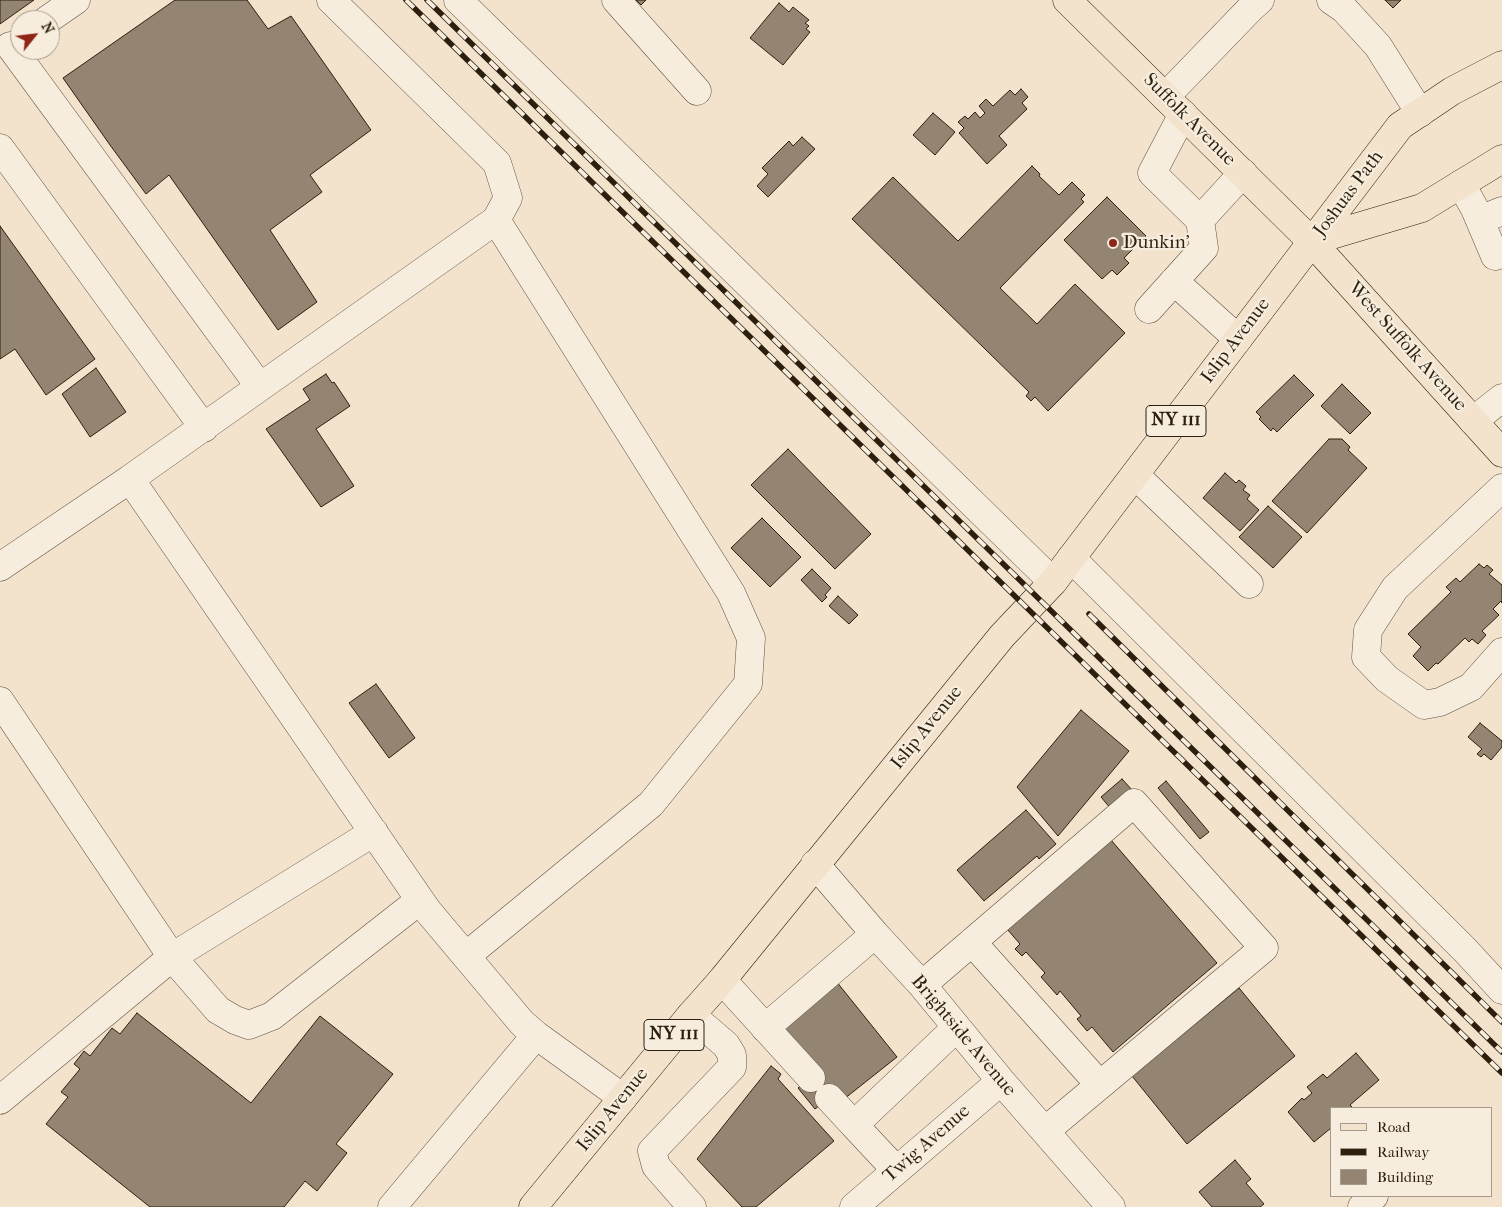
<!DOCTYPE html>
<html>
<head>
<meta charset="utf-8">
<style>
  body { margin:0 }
  #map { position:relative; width:1502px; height:1207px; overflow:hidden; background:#f3e3cc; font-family:"IM FELL French Canon",serif }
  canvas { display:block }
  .legend { position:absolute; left:1330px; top:1107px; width:162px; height:90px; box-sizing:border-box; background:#f7edde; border:1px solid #a69b8b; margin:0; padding:6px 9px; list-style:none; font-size:15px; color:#2c1f0e }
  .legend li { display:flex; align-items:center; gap:10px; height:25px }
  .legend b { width:25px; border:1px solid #a69b8b }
  .north { position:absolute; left:10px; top:10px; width:50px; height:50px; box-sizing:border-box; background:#f7edde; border:1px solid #a69b8b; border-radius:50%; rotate:61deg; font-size:14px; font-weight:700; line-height:20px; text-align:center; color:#2c1f0e }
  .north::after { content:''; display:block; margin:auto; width:18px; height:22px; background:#8f2418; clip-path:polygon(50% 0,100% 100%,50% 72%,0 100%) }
</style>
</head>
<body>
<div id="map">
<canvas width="1502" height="1207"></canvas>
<ul class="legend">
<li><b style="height:6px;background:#f3e3cc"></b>Road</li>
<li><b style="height:6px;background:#2c1f0e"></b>Railway</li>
<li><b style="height:14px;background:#938571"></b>Building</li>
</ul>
<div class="north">N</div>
</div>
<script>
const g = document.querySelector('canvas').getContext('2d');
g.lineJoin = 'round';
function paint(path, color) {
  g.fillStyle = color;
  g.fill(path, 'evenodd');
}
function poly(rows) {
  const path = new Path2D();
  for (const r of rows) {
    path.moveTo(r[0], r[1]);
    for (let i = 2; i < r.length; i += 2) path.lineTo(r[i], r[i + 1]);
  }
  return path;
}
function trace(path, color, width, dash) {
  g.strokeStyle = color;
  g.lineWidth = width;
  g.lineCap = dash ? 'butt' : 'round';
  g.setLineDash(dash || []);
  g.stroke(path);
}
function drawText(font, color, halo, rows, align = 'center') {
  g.font = font + ' "IM FELL French Canon",serif';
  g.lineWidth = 4.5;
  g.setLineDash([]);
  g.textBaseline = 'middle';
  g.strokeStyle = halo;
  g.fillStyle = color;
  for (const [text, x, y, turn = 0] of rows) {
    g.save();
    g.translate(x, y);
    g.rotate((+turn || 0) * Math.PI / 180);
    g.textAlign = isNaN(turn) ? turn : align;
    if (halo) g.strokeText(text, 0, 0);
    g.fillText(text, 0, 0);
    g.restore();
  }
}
const building = poly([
  [0,0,34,0,0,24,0,0],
  [175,0,247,0,268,29,291,16,371,130,310,175,322,192,270,230,317,302,278,330,169,175,146,194,110,145,63,78,175,0],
  [636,0,646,0,641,5,636,0],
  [1385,0,1401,0,1393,8,1385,0],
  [779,3,789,12,793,7,809,20,805,23,809,26,806,29,810,32,783,65,750,38,779,3],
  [1021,89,1028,97,1022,103,1027,109,999,136,1007,145,987,164,959,133,964,128,958,122,965,116,968,119,975,112,980,118,985,113,979,106,986,99,993,106,1010,90,1015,95,1021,89],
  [933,113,955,132,935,155,913,135,933,113],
  [802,137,815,149,768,197,757,186,768,174,762,168,789,141,793,146,802,137],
  [1032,166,1040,174,1039,176,1059,195,1072,182,1085,195,1081,199,1084,202,1000,288,1037,324,1075,284,1125,333,1048,411,1035,397,1031,401,1026,396,1029,392,852,219,893,177,958,241,1032,166],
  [1107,197,1146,236,1124,258,1129,263,1117,275,1112,270,1102,279,1064,240,1107,197],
  [0,226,95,359,46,395,15,349,0,359,0,226],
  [96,368,126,412,90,437,62,394,96,368],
  [326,374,332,383,334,382,350,406,316,429,354,486,321,507,266,429,310,400,303,389,326,374],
  [1294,375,1314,395,1277,432,1273,428,1271,431,1259,419,1261,417,1256,412,1294,375],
  [1342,384,1371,413,1350,434,1321,406,1342,384],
  [1329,439,1342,439,1350,447,1348,450,1367,468,1307,533,1272,501,1329,439],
  [788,449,871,534,835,569,751,485,788,449],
  [1225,473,1236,483,1239,480,1246,486,1243,490,1250,495,1247,499,1259,510,1240,531,1203,498,1225,473],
  [1268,506,1302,537,1273,568,1239,537,1268,506],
  [762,518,801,557,770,587,731,548,762,518],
  [1479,564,1484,568,1487,565,1493,570,1489,574,1502,585,1502,603,1501,601,1493,609,1499,615,1482,631,1486,635,1478,644,1472,639,1469,642,1465,638,1438,664,1436,663,1428,671,1413,656,1421,647,1408,634,1451,592,1446,587,1456,578,1460,582,1479,564],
  [812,569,831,588,825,595,827,597,822,602,801,580,812,569],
  [838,596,858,615,849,624,829,606,838,596],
  [376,684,415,738,389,758,349,703,376,684],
  [1081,710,1129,751,1058,836,1017,787,1081,710],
  [1480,723,1502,741,1502,747,1491,760,1484,754,1481,757,1477,754,1482,749,1468,737,1480,723],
  [1122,779,1133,791,1111,809,1101,797,1122,779],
  [1166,781,1209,832,1200,839,1158,788,1166,781],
  [1026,810,1056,844,1039,859,1037,856,984,901,957,870,1026,810],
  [1111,840,1217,963,1113,1052,1092,1027,1087,1031,1077,1019,1081,1016,1060,991,1057,995,1041,977,1045,973,1026,952,1022,956,1015,949,1020,944,1007,929,1111,840],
  [836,981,897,1057,844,1099,838,1091,815,1109,798,1088,819,1072,781,1025,836,981],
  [1239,988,1295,1056,1187,1144,1132,1076,1239,988],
  [137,1013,251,1103,320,1016,393,1074,336,1144,347,1153,317,1191,305,1181,284,1207,150,1207,46,1124,68,1097,61,1092,80,1069,74,1064,84,1051,90,1056,112,1028,120,1034,137,1013],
  [1356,1053,1379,1080,1350,1105,1353,1108,1331,1108,1331,1128,1314,1142,1288,1112,1302,1098,1304,1100,1312,1093,1307,1087,1323,1074,1327,1078,1356,1053],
  [771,1066,781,1074,778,1079,834,1141,756,1207,742,1207,697,1159,771,1066],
  [1235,1160,1251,1179,1246,1183,1264,1204,1260,1207,1212,1207,1199,1192,1235,1160]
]);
const minor = poly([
  [458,0,1053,582],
  [616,0,697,91],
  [1331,0,1344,9,1378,46,1420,113],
  [47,20,76,0],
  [10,46,260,387],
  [1165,97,1251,8,1260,0],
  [0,148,204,428],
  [1461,184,1475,209,1495,256,1502,254],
  [1200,220,1243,173],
  [1480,220,1502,211],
  [1174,281,1238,339],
  [1149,309,1204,248,1200,220,1152,173,1183,114],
  [1473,421,1502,398],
  [1135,475,1249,584],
  [130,479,496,220,508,198,497,163,331,0],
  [1502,488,1395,588,1368,630,1366,657,1387,679,1424,705,1440,702,1471,687,1502,652],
  [1071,558,1465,950,1502,990],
  [0,567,130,479,427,910,522,1023,536,1035],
  [0,701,172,957,0,1100],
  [374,832,172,957,218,1010,235,1020,249,1025,272,1016,420,900],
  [815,864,875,934,922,985,1001,1081,1111,1207],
  [972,942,1100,1085],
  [466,956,651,804,748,684,751,638,731,593,496,220],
  [722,980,811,1078],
  [922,985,1134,803,1264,948,1045,1131],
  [691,1015,726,1045,732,1055,732,1067,652,1151,656,1166,692,1207],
  [765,1028,875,934],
  [829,1098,854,1125],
  [896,1170,854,1125,956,1028],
  [392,1207,536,1035,623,1098],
  [854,1207,1001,1081],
  [1362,1207,1374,1196]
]);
const major = poly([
  [1067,0,1311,241,1502,453],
  [1311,241,1422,208,1502,159],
  [533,1207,691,1015,722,980,1002,636,1053,582,1400,126,1452,91,1502,65]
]);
const rail = poly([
  [406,0,1502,1073],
  [427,0,1502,1052],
  [1089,614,1502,1022]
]);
const markers = [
  [1113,243,5,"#8f2418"]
];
const shields = [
  [1176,421,60],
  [674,1035,60]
];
const shieldNames = [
  ["NY 111",1176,421],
  ["NY 111",674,1035]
];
const streetNames = [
  ["Suffolk Avenue",1189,120,45],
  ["Joshuas Path",1349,194,-53],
  ["Islip Avenue",1236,341,-53],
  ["West Suffolk Avenue",1407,347,48],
  ["Islip Avenue",927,728,-51],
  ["Brightside Avenue",963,1036,50],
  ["Islip Avenue",613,1110,-51],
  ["Twig Avenue",927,1144,-41]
];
const poiNames = [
  ["Dunkin'",1123,243]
];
paint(building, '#938571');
trace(building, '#2c1f0e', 1);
trace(minor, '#5e503e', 29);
trace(major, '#2c1f0e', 29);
trace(minor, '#f7edde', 28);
trace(major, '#f3e3cc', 28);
trace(rail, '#2c1f0e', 5.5);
trace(rail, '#f7edde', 4, [11]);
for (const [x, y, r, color] of markers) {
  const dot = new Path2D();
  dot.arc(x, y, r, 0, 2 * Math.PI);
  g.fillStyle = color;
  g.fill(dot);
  trace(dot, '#f7edde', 2);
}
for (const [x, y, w] of shields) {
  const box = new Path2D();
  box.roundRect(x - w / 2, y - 15.5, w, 31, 4);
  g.fillStyle = '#f7edde';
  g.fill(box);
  trace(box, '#2c1f0e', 1);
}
drawText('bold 18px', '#2c1f0e', null, shieldNames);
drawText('19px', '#2c1f0e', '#f7edde', streetNames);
drawText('19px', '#2c1f0e', '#f7edde', poiNames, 'left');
</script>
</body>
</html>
